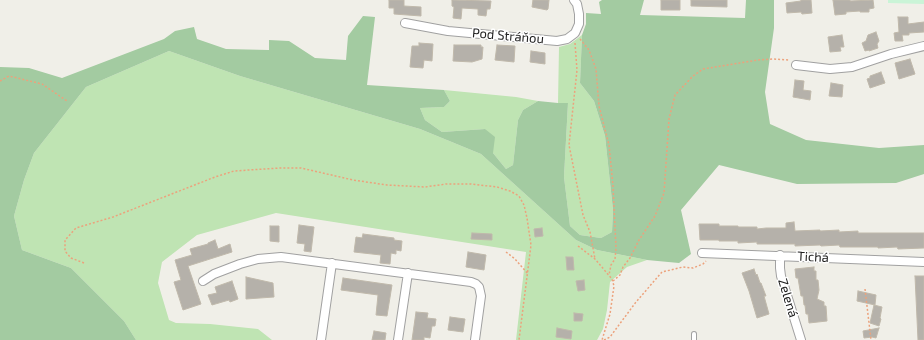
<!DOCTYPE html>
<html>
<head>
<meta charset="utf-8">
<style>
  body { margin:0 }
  canvas { display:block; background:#f0efe8 }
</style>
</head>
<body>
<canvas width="924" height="340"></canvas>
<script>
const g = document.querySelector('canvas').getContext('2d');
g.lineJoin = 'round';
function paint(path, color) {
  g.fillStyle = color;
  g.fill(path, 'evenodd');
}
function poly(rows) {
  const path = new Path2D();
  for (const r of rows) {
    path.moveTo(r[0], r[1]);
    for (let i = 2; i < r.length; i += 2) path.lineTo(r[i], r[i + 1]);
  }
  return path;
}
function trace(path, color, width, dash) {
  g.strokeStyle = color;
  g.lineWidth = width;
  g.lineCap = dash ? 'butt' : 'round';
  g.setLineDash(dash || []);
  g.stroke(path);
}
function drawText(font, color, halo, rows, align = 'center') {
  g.font = font + ' "Exo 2",sans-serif';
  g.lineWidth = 3;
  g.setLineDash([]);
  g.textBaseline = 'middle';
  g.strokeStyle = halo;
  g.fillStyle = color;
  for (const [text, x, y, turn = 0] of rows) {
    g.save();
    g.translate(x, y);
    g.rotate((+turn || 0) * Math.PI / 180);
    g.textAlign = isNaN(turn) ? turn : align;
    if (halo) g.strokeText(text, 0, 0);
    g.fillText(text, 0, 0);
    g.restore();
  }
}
const grass = poly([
  [582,35,580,83,594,101,605,136,613,210,612,232,601,238,580,235,570,226,564,177,568,103,558,103,559,47,570,44],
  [169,51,240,76,420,129,481,154,576,240,597,250,647,260,627,267,610,282,607,310,603,329,597,340,516,340,526,252,276,213,197,235,162,262,158,283,169,320,176,323,210,324,258,329,272,340,136,340,124,321,71,268,22,250,14,216,24,180,34,153,86,87],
  [444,90,516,97,538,101,523,110,518,120,513,165,506,169,493,153,485,129,442,132,425,120,420,108,444,107,450,101]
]);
const forest = poly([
  [602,0,644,0,640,15,745,18,746,0,774,0,774,28,765,92,770,124,806,140,879,148,924,145,924,174,896,183,797,184,719,165,681,210,691,254,679,263,647,260,597,250,576,240,481,154,420,129,240,76,169,51,86,87,34,153,24,180,14,216,22,250,71,268,124,321,136,340,0,340,0,67,29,68,62,78,164,39,175,31,194,27,197,39,226,49,269,50,269,40,289,41,315,58,346,60,348,36,363,16,375,17,367,85,444,90,450,101,444,107,420,108,425,120,442,132,485,129,495,137,493,153,506,169,513,165,518,120,523,110,538,101,558,103,568,103,564,177,570,226,580,235,601,238,612,232,613,210,605,136,594,101,580,83,582,35,586,24,586,13,601,14,599,2]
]);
const park = poly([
  [888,0,924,0,924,4,888,3]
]);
const building = poly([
  [389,0,404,0,404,6,421,7,421,16,394,14,394,8,389,8,389,0],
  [452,0,491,1,490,9,487,9,486,16,478,15,478,9,462,8,461,19,453,18,454,7,452,6,452,0],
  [533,0,549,0,548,9,547,10,532,7,533,0],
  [661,0,680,0,680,10,661,10,661,0],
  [691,0,727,0,727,7,691,6,691,0],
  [801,0,811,0,812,13,802,14,801,12,787,13,786,3,801,1,801,0],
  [833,0,850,0,850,1,873,0,874,8,869,9,869,12,860,12,860,11,846,12,846,14,835,15,833,0],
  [898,17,908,17,908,24,924,22,924,32,909,33,909,35,902,35,903,41,895,41,894,33,899,32,898,17],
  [876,32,879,41,877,44,878,48,869,51,869,50,865,51,862,43,866,41,868,35,876,32],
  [842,35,844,47,840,47,841,51,830,52,828,37,842,35],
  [419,43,433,44,432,61,424,60,423,68,410,67,412,46,419,46,419,43],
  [454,45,481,45,481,47,483,47,482,59,472,62,453,61,454,45],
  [497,45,515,46,514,62,495,60,497,45],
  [531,51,545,53,545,64,530,62,531,51],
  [910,59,915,74,899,79,895,63,910,59],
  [881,72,885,83,870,88,867,79,870,78,870,76,881,72],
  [795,80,804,81,803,90,811,91,810,100,793,97,795,80],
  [831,83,843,85,842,97,829,96,831,83],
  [794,222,795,231,820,230,820,231,839,230,839,232,858,231,858,233,924,233,924,248,898,249,897,247,878,248,878,247,840,247,839,245,821,246,820,245,795,246,795,244,757,244,757,242,738,243,738,241,719,241,719,240,700,240,699,224,719,224,719,226,738,226,738,227,757,227,757,229,766,228,786,228,786,223,794,222],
  [299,225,314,227,311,252,304,251,305,244,297,243,299,225],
  [270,226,279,226,279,242,270,241,270,226],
  [542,228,543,236,535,237,534,229,542,228],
  [472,233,492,234,492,240,471,239,472,233],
  [363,234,394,238,394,240,402,241,401,251,396,250,396,254,391,253,390,264,380,263,381,255,354,252,356,237,362,238,363,234],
  [215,240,218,249,230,244,232,252,188,266,201,304,183,310,174,282,181,280,175,260,192,255,190,249,208,244,208,243,215,240],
  [468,252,486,255,484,270,466,267,468,252],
  [566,257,573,257,574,270,567,270,566,257],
  [814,267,814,271,816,271,816,280,818,280,819,290,817,299,824,302,824,306,826,306,827,321,809,323,808,314,806,314,805,305,804,305,803,296,801,296,798,278,796,278,795,269,814,267],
  [754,269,756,275,757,274,760,283,761,283,766,296,764,296,769,314,757,318,749,291,742,273,754,269],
  [915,276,924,276,924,340,918,340,915,276],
  [246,277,273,283,274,297,246,299,246,277],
  [343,278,392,285,387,316,376,315,378,295,341,290,343,278],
  [584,280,585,290,578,291,576,281,584,280],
  [232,281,238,299,230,302,229,300,212,305,208,295,217,293,215,287,232,281],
  [858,291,876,295,875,305,857,301,858,291],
  [874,305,882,307,880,318,881,319,879,326,870,323,874,305],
  [416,312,428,313,427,318,436,319,435,326,432,326,430,338,424,337,424,340,412,340,416,312],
  [574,313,583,314,582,321,574,321,574,313],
  [450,317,465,319,463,332,448,330,450,317],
  [557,328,572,331,571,339,556,337,557,328],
  [879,328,876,338,872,337,864,338,863,331,879,328],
  [374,331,386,333,385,340,372,340,374,331]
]);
const path = poly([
  [580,39,589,50,596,69,599,106,609,145,613,186,616,248,615,259,611,265,609,275],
  [575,43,577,70,569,145,583,215,590,232,595,259],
  [0,81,9,76,42,84,67,101],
  [578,246,595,259,612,279,614,286,610,314,602,340],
  [506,252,515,259,528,274],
  [84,263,71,258,65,251,65,240,76,228,113,217,215,177,234,171,280,168,301,168,353,180,387,185,425,187,446,184,471,184,497,187,510,191,519,196,524,205,527,218,531,245,519,340],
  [613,281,620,275,623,267,630,258,639,240,655,216,664,193,669,119,675,95,693,76,703,69,758,60,773,59,790,60],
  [865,289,871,340],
  [604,340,610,337,636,302,662,272,683,267,693,268,703,264,706,261]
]);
const lane = poly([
  [694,334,694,340]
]);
const street = poly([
  [405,23,448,31,557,41,567,39,575,33,579,24,579,14,577,4,574,0],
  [796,65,830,69,852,67,891,54,924,46],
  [702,253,924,262],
  [780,255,780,268,781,276,801,340],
  [203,281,214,274,240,264,258,259,281,257,471,282,476,284,479,287,481,296,475,340],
  [321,340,332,263],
  [398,340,408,273]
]);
const streetNames = [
  ["Pod Stráňou",508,36,5],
  ["Tichá",813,257,3],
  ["Zelená",788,298,73]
];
paint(grass, '#bfe4b3');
paint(forest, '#a3cba1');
paint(park, '#caf4d7');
paint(building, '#b5b1aa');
trace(building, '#c0b9ab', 1);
trace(lane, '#a1a1a1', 6);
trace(street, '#a1a1a1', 10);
trace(path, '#eca27c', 1.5, [2, 2]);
trace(lane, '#fff', 4);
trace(street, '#fff', 8);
drawText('13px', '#202020', '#fff', streetNames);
</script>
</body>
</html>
